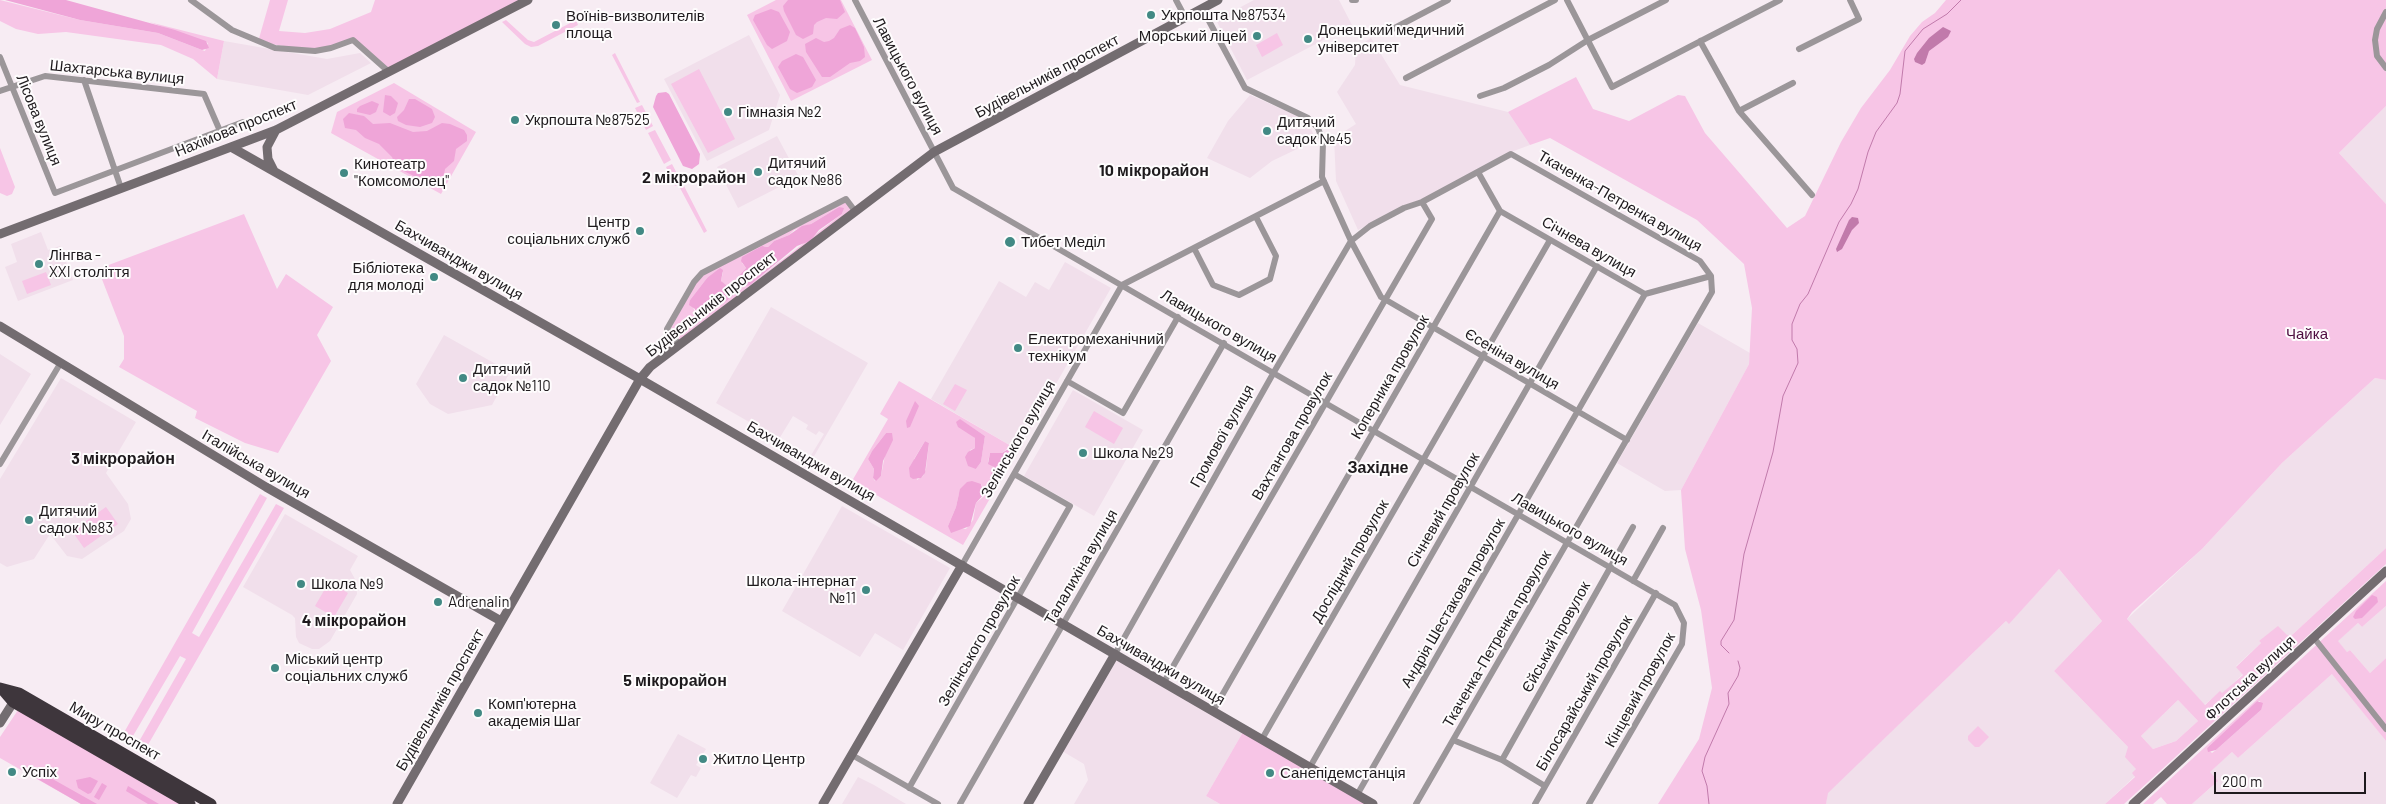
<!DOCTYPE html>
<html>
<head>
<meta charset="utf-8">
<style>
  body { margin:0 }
  #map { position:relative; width:2386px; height:804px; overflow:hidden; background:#f7ecf3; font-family:Barlow,sans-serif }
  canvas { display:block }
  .scale { position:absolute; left:2214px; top:772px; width:152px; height:22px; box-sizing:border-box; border:2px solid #1e1a1d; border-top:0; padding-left:6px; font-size:15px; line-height:18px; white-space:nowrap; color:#1e1a1d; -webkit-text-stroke:4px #fefcfd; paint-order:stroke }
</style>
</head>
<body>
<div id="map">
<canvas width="2386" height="804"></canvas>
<div class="scale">200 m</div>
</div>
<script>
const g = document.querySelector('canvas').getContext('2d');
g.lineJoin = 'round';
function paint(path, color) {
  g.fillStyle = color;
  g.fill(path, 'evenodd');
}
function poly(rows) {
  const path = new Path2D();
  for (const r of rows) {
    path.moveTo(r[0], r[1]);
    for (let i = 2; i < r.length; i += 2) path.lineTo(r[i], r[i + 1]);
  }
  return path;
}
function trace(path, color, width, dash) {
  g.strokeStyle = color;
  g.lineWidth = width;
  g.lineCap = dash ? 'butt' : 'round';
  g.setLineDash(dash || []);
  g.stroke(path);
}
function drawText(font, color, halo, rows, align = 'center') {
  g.font = font + ' Barlow,sans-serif';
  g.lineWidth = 4;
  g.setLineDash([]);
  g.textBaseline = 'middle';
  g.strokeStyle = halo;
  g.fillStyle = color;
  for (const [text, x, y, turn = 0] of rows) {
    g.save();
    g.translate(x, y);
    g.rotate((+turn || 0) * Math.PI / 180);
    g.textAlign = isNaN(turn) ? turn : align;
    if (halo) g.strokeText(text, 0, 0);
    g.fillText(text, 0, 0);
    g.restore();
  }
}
const built = poly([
  [1254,0,1339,0,1352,25,1247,80,1216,20],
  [749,35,780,95,769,130,707,161,664,79],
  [1371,38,1400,85,1508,112,1530,145,1511,152,1421,201,1404,206,1358,230,1336,181,1334,138,1356,124,1337,92,1355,65,1356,48],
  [224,41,327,59,360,53,371,63,308,95,217,79],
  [1250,95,1307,120,1316,140,1272,161,1250,178,1207,158,1228,121],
  [2386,106,2386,204,2339,153],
  [777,136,799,177,738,208,717,167],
  [41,232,48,250,60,246,73,280,18,301,5,267,17,262,11,244],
  [1065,262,1111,288,1018,450,931,399,999,281,1026,297,1035,282,1049,290],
  [771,307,868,363,813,458,810,457,824,434,819,431,816,435,806,429,808,425,793,416,779,439,716,403],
  [1698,323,1750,353,1749,364,1681,490,1665,491,1617,463],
  [444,335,510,372,492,405,448,414,430,404,416,384],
  [0,354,31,374,0,425],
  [61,378,136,422,106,473,128,504,131,519,124,531,82,559,67,556,50,534,34,559,7,567,0,563,0,479],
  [2375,378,2386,380,2386,548,2292,635,2259,641,2261,643,2236,666,2243,674,2222,694,2220,692,2204,705,2127,619,2202,549,2282,463],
  [1073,390,1143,430,1094,516,1024,476],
  [842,506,950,568,903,650,875,633,860,657,782,611],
  [285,514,358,556,350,570,356,581,357,594,330,641,319,649,312,649,299,643,296,637,295,618,292,615,243,587],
  [2059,569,2102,621,2054,671,2128,747,2136,769,2135,776,2105,804,1826,804,1827,793,2006,621,2009,623],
  [2386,606,2386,658,2370,673,2350,650,2347,652,2337,641,2358,623,2362,627],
  [1115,658,1243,732,1206,796,1220,804,1074,804,1088,780,1084,764,1062,751],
  [2333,673,2386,741,2386,804,2192,804,2217,782,2209,772,2232,752,2238,758],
  [2178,700,2198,721,2176,741,2153,749,2141,736],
  [678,734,706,749,696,765,701,768,696,777,691,775,677,798,650,783],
  [858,777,874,785,906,804,842,804]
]);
const green = poly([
  [0,0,80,20,158,33,202,50,205,51,208,43,149,22,224,41,217,79,193,59,161,45,66,32,38,34,16,29,0,21],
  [270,0,288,0,279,31,305,33,330,29,371,12,375,0,522,0,387,70,353,40,315,51,258,42],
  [776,0,841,0,872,60,791,101,747,15],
  [1946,0,2386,0,2386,8,2377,24,2378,62,2386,72,2386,106,2339,153,2386,204,2386,380,2375,378,2282,463,2202,549,2132,612,2127,619,2205,705,2220,691,2222,693,2243,675,2236,667,2261,643,2259,641,2278,626,2287,635,2292,635,2386,548,2386,564,2124,804,2105,804,2135,777,2132,773,2136,769,2125,757,2128,747,2054,671,2102,621,2059,569,2009,624,2006,621,1828,793,1826,804,1658,804,1699,739,1712,688,1701,610,1685,549,1681,490,1749,364,1752,308,1744,264,1697,220,1550,138,1530,145,1508,112,1576,77,1593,109,1629,121,1678,95,1685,96,1705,133,1787,228,1805,216,1841,142,1861,108,1890,70,1910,36,1922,22,1935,13],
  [2178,700,2198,721,2176,741,2153,749,2141,736],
  [2386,16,2386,65,2379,55,2377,40,2379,30],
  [506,20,528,40,534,42,576,20,578,25,538,46,531,47,525,44,502,22],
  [1277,33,1283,45,1262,57,1256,45],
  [615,53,640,102,637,103,612,55],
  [699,69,735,139,708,153,671,84],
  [394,83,476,132,441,194,331,133,337,112],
  [642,105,653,126,646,130,635,108],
  [655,130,671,160,664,164,648,133],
  [0,148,15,187,12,194,7,196,0,193],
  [672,164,682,183,675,186,666,167],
  [684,186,707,231,704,233,680,188],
  [846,202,852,210,680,340,671,328,696,283,706,273],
  [839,207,843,211,842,214,756,280,736,283,737,278,746,268,742,263,764,246,768,247,774,241,789,235,794,230,811,224],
  [723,272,721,281,733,296,703,319,698,319,690,300,707,278],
  [244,214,277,289,286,274,333,307,317,335,331,361,278,453,245,443,195,418,197,411,119,367,124,359,124,336,98,269],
  [46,272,51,285,27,294,22,281],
  [899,381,1018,450,963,545,852,481,888,419,880,414],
  [959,419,985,436,981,462,976,469,970,450,975,448,975,438],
  [886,433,885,455,881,476,875,481,873,478,874,469,868,459,872,451],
  [925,441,929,443,926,469,923,476,917,480,914,459],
  [1008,448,1013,448,1013,456,1004,472,991,471,994,467,988,462,990,453,1002,453],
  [981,484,985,491,983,497,976,503,973,520,966,529,948,526,956,507,959,494],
  [955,384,967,390,955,411,943,404],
  [1094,411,1123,428,1114,444,1085,427],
  [260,494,267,498,192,633,199,637,276,504,284,508,145,750,137,745,186,659,180,656,130,741,122,736],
  [106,507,118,524,84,548,72,531],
  [2386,581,2386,606,2362,627,2358,623,2338,641,2347,652,2350,650,2370,673,2386,658,2386,741,2332,674,2238,758,2232,752,2210,772,2218,781,2192,804,2167,804,2161,797,2153,804,2143,804],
  [2257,701,2260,701,2261,710,2216,750,2212,753,2207,748],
  [329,582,348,593,334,617,315,606],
  [18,710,183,804,81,804,0,758,0,737],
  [1978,726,1989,737,1979,747,1975,747,1968,740,1968,736],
  [1243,732,1368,804,1220,804,1206,796]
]);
const forest = poly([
  [5,0,66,0,175,30,206,41,209,48,202,50,158,33,80,20],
  [788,0,840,0,845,12,837,19,826,18,817,22,814,25,813,34,803,39,796,35,784,11,783,6],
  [771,9,779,12,790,32,787,41,772,49,767,45,753,20,755,15],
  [850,25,855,28,864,47,865,57,860,61,850,63,830,77,822,77,806,52,805,44,816,38,824,42,829,41,834,38,840,29],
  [796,54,803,57,816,80,812,87,797,93,790,89,778,67,782,61],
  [666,92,669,94,700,154,699,164,692,169,683,166,653,107,656,96,658,93],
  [385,95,391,96,398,103,395,113,390,116,383,112],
  [409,99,415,99,432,109,435,117,432,123,420,127,406,125,398,121,397,117,404,110],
  [372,101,379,104,376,112,370,115,357,112,357,109,360,106],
  [349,113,364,116,373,124,390,123,413,132,427,131,442,123,450,124,464,130,467,135,467,141,456,149,454,161,445,169,443,181,437,186,433,186,396,167,392,157,379,144,365,138,356,130,345,128,343,119],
  [839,207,844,208,842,214,819,230,810,241,797,246,750,285,742,287,737,285,737,278,746,268,741,261,742,257,762,246,768,247,774,241,789,235,802,226,811,224],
  [720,268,723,270,721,281,732,290,733,296,703,319,697,319,695,309,689,305,690,300,707,278],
  [915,401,919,406,910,427,907,428,906,421],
  [960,419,985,436,981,462,976,469,968,466,965,457,968,452,975,448,975,438,958,427,956,422],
  [886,433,892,433,893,440,883,461,881,476,876,481,873,478,874,469,868,459,872,451],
  [925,441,929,443,925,473,921,478,913,479,910,477,909,468],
  [1011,447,1014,452,1004,472,991,474,994,467,988,464,990,453,1002,453],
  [972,481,981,484,984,494,976,503,970,526,951,533,948,526,956,507,960,489,967,482],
  [2372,595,2377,597,2378,602,2362,618,2355,619,2353,617,2356,611],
  [2257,701,2263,703,2261,710,2216,750,2208,752,2207,748],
  [33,768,97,804,81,804,29,774],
  [90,777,98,781,91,793,88,794,78,788,76,780],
  [102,783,107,786,99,800,94,797],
  [128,786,159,804,148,804,126,791]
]);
const water = poly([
  [1943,27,1951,31,1948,37,1929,51,1925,63,1922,65,1915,62,1914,59,1917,53,1929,38],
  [1852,217,1858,218,1859,223,1852,230,1842,249,1837,252,1836,249,1849,220]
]);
const stream = poly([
  [1729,653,1721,645,1721,641,1734,620,1744,554,1773,452,1783,396,1798,363,1797,349,1792,340,1792,324,1800,304,1808,294,1839,222,1851,204,1858,189,1868,152,1876,132,1897,103,1900,94,1905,51,1923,29,1947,14,1961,0],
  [1709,804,1707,786,1702,771,1705,757,1729,704,1728,693,1738,676,1740,668,1738,661]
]);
const street = poly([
  [191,0,232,30,275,48,315,51,331,48,353,40,389,72],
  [855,0,953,188,1675,605,1684,623,1682,644,1589,804],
  [1176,0,1185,17],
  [1352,0,1356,0],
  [1567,0,1612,87,1780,0],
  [1202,8,1245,88,1308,118,1318,128,1323,142,1322,177,1351,241,1381,297,1627,440],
  [2386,12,2377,29,2375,40,2377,56,2386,68],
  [1385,33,1448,0],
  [1700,41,1739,111,1812,195],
  [1799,49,1859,19,1850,0],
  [0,57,55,193,243,122],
  [1406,78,1555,0],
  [84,80,121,188],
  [0,91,45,76,204,94,220,131],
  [1480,96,1504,88,1549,65,1588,40,1666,0],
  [1739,111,1793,83],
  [1478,172,1500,211,1645,294,1711,276],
  [1194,248,1213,285,1239,295,1270,279,1276,256,1256,217],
  [679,344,667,329,694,282,702,273,846,199,855,211],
  [1067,381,1123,413,1178,317],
  [0,464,60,364],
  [962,565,1122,285,1324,181],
  [1633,581,1663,528],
  [2314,638,2386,729],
  [1115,654,1274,372,1351,241,1370,226,1404,208,1422,202,1511,154,1700,261,1711,276,1712,292,1416,804],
  [1164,682,1432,219,1422,202],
  [1213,711,1500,211],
  [1262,739,1550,240],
  [1453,740,1502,760,1545,786],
  [852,755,938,804],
  [1502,760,1633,527],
  [1310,767,1597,266],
  [909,788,1070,506,1014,474],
  [1357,795,1645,294],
  [960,804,1224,343],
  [1535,804,1656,593]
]);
const secondary = poly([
  [231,147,640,379,1373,804],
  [274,171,268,159,267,147,276,130],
  [0,234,276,130,528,0],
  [0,326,266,487,501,621],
  [0,723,16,698],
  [397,804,640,379,650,367,934,152,1218,0],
  [823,804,962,565],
  [1028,804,1115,654],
  [2133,804,2386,571]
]);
const highway = poly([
  [0,688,19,693,211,804],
  [2,689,13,702,190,804]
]);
const markers = [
  [1151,15,5,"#428984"],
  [556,25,5,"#428984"],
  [1257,36,5,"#428984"],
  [1308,39,5,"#428984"],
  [728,112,5,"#428984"],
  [515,120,5,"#428984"],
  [1267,131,5,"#428984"],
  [758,172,5,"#428984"],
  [344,173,5,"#428984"],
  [640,231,5,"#428984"],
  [1010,242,6,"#428984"],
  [39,264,5,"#428984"],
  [434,277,5,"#428984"],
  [1018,348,5,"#428984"],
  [463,378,5,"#428984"],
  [1083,453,5,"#428984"],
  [29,520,5,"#428984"],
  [301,584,5,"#428984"],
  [866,590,5,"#428984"],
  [438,602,5,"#428984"],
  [275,668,5,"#428984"],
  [478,713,5,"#428984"],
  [703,759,5,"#428984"],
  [12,772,5,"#428984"],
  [1270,773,5,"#428984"]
];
const poiNames = [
  ["Укрпошта №87534",1161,15],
  ["Воїнів-визволителів",566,16],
  ["площа",566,33],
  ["Донецький медичний",1318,30],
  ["університет",1318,47],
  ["Морський ліцей",1247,36,"right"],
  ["Гімназія №2",738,112],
  ["Укрпошта №87525",525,120],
  ["Дитячий",1277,122],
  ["садок №45",1277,139],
  ["Дитячий",768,163],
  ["садок №86",768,180],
  ["Кинотеатр",354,164],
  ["\"Комсомолец\"",354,181],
  ["Центр",630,222,"right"],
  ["соціальних служб",630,239,"right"],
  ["Тибет Меділ",1021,242],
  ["Лінгва -",49,255],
  ["XXI століття",49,272],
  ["Бібліотека",424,268,"right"],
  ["для молоді",424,285,"right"],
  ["Електромеханічний",1028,339],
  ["технікум",1028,356],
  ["Дитячий",473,369],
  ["садок №110",473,386],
  ["Школа №29",1093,453],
  ["Дитячий",39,511],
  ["садок №83",39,528],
  ["Школа-інтернат",856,581,"right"],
  ["№11",856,598,"right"],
  ["Школа №9",311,584],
  ["Adrenalin",448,602],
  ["Міський центр",285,659],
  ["соціальних служб",285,676],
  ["Комп'ютерна",488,704],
  ["академія Шаг",488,721],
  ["Житло Центр",713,759],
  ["Успіх",22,772],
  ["Санепідемстанція",1280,773]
];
const streetNames = [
  ["Шахтарська вулиця",117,72,6],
  ["Лавицького вулиця",908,76,62],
  ["Будівельників проспект",1047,76,-28],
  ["Лісова вулиця",39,120,68],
  ["Нахімова проспект",236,128,-22],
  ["Ткаченка-Петренка вулиця",1620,201,30],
  ["Січнева вулиця",1589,247,30],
  ["Бахчиванджи вулиця",459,260,30],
  ["Будівельників проспект",711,304,-38],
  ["Лавицького вулиця",1219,326,30],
  ["Єсеніна вулиця",1512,359,30],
  ["Коперника провулок",1390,377,-60],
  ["Громової вулиця",1222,436,-61],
  ["Вахтангова провулок",1292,436,-60],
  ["Зелінського вулиця",1018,439,-60],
  ["Бахчиванджи вулиця",811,461,30],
  ["Італійська вулиця",256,464,30],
  ["Січневий провулок",1443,510,-60],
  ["Лавицького вулиця",1570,529,30],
  ["Дослідний провулок",1350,561,-60],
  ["Талалихіна вулиця",1081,567,-60],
  ["Андрія Шестакова провулок",1453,603,-60],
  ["Єйський провулок",1556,637,-61],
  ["Ткаченка-Петренка провулок",1497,639,-60],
  ["Зелінського провулок",979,641,-60],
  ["Бахчиванджи вулиця",1161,665,30],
  ["Флотська вулиця",2250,678,-43],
  ["Кінцевий провулок",1640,690,-61],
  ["Білосарайський провулок",1584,693,-60],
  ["Будівельників проспект",440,700,-60],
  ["Миру проспект",115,731,30]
];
const parkNames = [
  ["Чайка",2307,334]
];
const neighbourhoodNames = [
  ["10 мікрорайон",1154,171],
  ["2 мікрорайон",694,178],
  ["3 мікрорайон",123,459],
  ["Західне",1378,468],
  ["4 мікрорайон",354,621],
  ["5 мікрорайон",675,681]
];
paint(built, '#f1dfeb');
paint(green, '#f7c5e6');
paint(forest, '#efa5d8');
paint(water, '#c17aab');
trace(stream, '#c17aab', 1);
trace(street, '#9b9699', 6);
trace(secondary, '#736c70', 9);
trace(highway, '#3e363c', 11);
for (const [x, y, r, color] of markers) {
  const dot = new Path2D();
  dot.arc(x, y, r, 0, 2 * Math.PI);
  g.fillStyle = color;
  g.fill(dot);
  trace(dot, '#fefcfd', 2);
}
drawText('15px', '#1e1a1d', '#fefcfd', poiNames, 'left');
drawText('15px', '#1e1a1d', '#fefcfd', streetNames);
drawText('15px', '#4d0c3f', '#fefcfd', parkNames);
drawText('bold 16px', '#1e1a1d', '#fefcfd', neighbourhoodNames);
</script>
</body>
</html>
